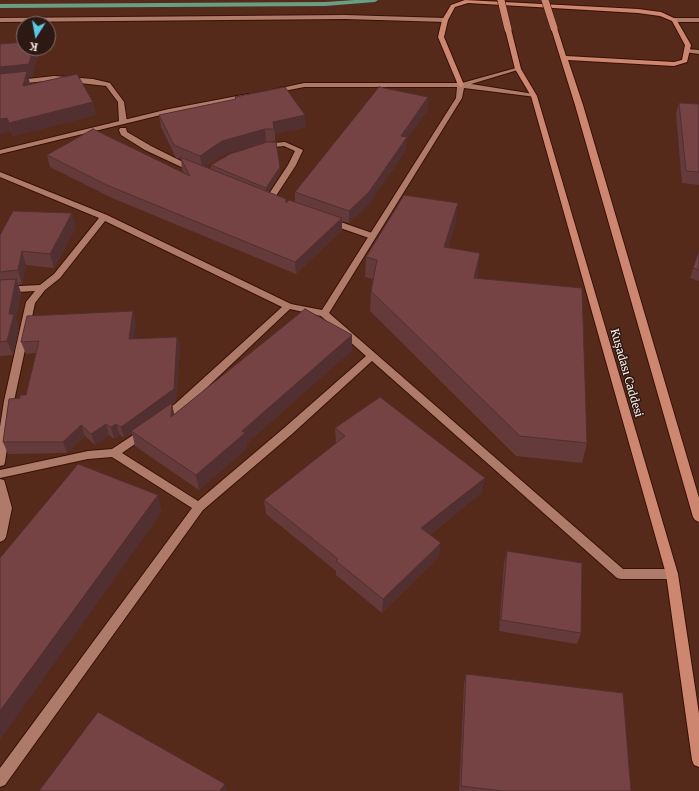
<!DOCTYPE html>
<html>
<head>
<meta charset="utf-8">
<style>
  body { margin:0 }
  #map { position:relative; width:699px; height:791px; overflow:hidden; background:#552a1b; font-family:Merriweather,serif }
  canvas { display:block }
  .north { position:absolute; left:16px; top:16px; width:40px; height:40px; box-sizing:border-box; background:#2d1913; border:1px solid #806d67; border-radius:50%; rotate:191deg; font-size:11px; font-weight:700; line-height:16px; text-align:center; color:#fcebe5 }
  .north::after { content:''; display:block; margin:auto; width:14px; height:18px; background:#5bc8e6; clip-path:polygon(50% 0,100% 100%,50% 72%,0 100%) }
</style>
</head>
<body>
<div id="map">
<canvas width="699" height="791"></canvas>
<div class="north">K</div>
</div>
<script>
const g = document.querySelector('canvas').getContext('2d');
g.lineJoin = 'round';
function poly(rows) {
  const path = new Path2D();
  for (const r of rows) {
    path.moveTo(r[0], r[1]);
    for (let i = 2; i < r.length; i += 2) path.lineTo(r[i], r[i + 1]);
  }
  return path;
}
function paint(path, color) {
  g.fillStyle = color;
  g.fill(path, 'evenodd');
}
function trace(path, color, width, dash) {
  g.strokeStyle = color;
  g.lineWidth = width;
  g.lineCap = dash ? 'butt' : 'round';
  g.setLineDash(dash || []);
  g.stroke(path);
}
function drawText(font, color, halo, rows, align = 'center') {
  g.font = font + ' Merriweather,serif';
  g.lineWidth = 3;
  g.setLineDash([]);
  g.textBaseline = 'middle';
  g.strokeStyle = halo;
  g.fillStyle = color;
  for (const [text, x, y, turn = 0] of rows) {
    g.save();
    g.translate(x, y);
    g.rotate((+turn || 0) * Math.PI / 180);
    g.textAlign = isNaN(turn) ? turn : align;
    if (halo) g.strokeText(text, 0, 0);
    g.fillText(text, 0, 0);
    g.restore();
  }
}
const stream = poly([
  [355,0,378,0,375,2,325,6,0,8,0,4,325,2,355,0]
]);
const service = poly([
  [54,76,93,79,110,83,124,102,127,122,123,124,119,122,118,102,106,86,54,80,0,86,0,82,54,76],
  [120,128,126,128,127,132,151,146,197,169,193,171,190,171,145,150,121,135,119,130,120,128],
  [285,142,303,150,296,165,272,202,266,202,265,200,288,165,295,151,284,146,263,148,259,146,263,144,285,142],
  [326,219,332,219,375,234,376,236,372,239,369,238,326,223,325,221,326,219]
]);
const minor = poly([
  [345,15,445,18,448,20,445,22,345,19,0,22,0,18,345,15],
  [699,18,699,22,674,22,671,20,674,18,699,18],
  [516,68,521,69,471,84,534,94,536,95,536,97,464,88,462,98,329,313,623,569,672,569,676,570,678,574,676,578,672,579,621,579,617,578,372,361,292,434,203,510,5,785,0,787,0,768,192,508,112,457,88,459,0,478,0,470,88,451,112,449,144,428,148,429,149,432,148,435,122,453,198,501,284,428,366,356,321,316,290,309,183,410,167,421,159,421,158,418,159,415,175,404,282,307,105,221,60,278,45,290,35,303,14,401,5,462,4,465,0,466,0,427,4,401,26,302,35,291,0,293,0,287,40,285,54,274,99,218,0,177,0,172,107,215,291,304,322,310,456,98,457,87,304,87,274,93,272,92,272,90,304,83,462,83,516,68],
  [248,94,251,96,250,97,169,113,0,154,0,150,169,109,248,94],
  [0,479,4,480,5,483,12,508,6,537,4,540,0,542,0,479]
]);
const tertiary = poly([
  [687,49,699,50,699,54,685,52,684,51,687,49]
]);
const primary = poly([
  [465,0,638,9,661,12,676,19,691,45,687,62,674,66,568,60,583,105,699,498,699,522,695,520,693,517,575,105,551,28,554,26,557,28,566,56,674,62,682,60,685,45,672,21,660,16,638,13,468,3,455,7,448,20,444,37,464,85,461,87,458,85,438,37,442,20,451,5,465,0],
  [508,27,511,29,521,69,537,96,678,574,699,714,699,767,694,765,692,760,666,574,531,96,515,69,505,29,508,27]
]);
const primaryBridge = poly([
  [501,0,508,29],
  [545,0,554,28]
]);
const wall = poly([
  [24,48,36,48,38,55,32,77,28,77,30,84,96,115,13,136,11,131,0,134],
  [235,97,306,127,275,134,275,141,266,142,224,154,204,167,211,169,211,165,280,167,280,174,268,192,286,203,295,202,295,192,428,97,428,109,406,140,406,150,369,204,349,223,342,221,342,230,296,274,112,198,50,167,47,155,184,173,182,170,181,159,176,158,161,127,159,115,235,100],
  [679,103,699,104,699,185,682,183,676,114],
  [456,222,448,247,478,273,477,278,587,443,582,463,516,456,370,311,371,291,373,279,365,277,366,257],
  [76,227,54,268,26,265,22,284,18,285,21,293,16,319,19,328,13,355,0,356,0,235],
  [699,250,699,281,690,278],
  [136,323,133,339,177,337,180,348,176,401,172,404,174,415,352,350,246,444,247,448,199,490,135,446,132,433,124,438,120,435,114,439,109,435,95,445,85,436,67,453,8,454,3,442,20,398,26,395,36,353,26,354,21,342],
  [335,428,482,492,430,535,439,557,382,613,336,575,336,571,266,514,264,500,336,443],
  [507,551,581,633,577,644,499,631,504,563],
  [466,674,631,791,459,791,464,684]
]);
const shadedWall = poly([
  [33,48,36,48,38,55,32,77,28,77,30,84,27,99,0,80,0,67],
  [428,97,428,109,406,140,406,150,369,204,349,223,349,211],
  [93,102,96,115,13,136,9,123],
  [305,115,306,127,275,134,273,122],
  [7,118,11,131,0,134,0,119],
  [265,129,266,142,224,154,202,168,200,156,222,141],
  [280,167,280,174,266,194,266,188],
  [458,203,456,222,442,267,444,247],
  [72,213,76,227,54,268,50,254],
  [342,218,342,230,296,274,295,262],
  [22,251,26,265,22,284,18,270],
  [480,253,478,273,471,297,474,278],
  [16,279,21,293,16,319,19,328,13,355,7,341,9,314],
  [133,311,136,323,132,351,129,339],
  [352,335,352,350,246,444,247,448,199,490,196,475,242,431],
  [177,337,180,348,176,401,172,404,175,418,131,431,132,433,124,438,121,427],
  [106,424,109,435,95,445,91,434],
  [116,424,120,435,114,439,111,427],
  [81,425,85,436,67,453,63,442],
  [485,478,482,492,420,543,421,528],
  [158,495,162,512,0,740,0,711],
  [441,543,439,557,382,613,383,599],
  [225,784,227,791,220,791]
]);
const building = poly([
  [24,42,24,48,33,48,29,64,0,67,0,44,24,42],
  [27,71,23,86,77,74,93,102,9,123,7,118,0,119,0,74,27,71],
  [285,87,305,115,273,122,274,129,265,129,222,141,200,156,174,145,159,115,236,99,235,97,285,87],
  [379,87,428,97,401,136,407,137,369,192,349,211,295,192,379,87],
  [679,103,699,104,699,172,686,171,679,103],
  [93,129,190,176,180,157,286,199,286,203,289,200,342,218,295,262,109,186,47,155,93,129],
  [267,142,276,142,280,167,266,188,211,165,230,154,267,142],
  [404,195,458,203,444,247,480,253,474,278,582,288,587,443,520,436,371,291,377,260,366,257,404,195],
  [13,211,72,213,50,254,22,251,18,270,0,272,0,235,13,211],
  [699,251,699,270,693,268,699,251],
  [16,279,9,314,14,314,7,341,0,342,0,280,16,279],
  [305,309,352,335,242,431,245,433,196,475,131,431,172,403,171,417,305,309],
  [133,311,129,339,177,337,174,389,121,427,116,424,111,427,106,424,91,434,81,425,63,442,3,442,9,399,20,398,20,395,26,395,39,341,21,342,27,316,133,311],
  [380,397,485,478,421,528,441,543,383,599,336,561,338,559,264,500,345,436,335,428,380,397],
  [78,464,158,495,0,711,0,558,78,464],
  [507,551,582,563,581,633,501,620,507,551],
  [466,674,623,693,631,791,502,791,461,786,466,674],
  [98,712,225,784,220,791,39,791,98,712]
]);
const streetNames = [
  ["Kuşadası Caddesi",626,373,74]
];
paint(stream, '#689f82');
trace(service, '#391003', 2);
trace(minor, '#391003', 2);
trace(tertiary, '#391003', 2);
trace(primary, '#391003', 2);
paint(service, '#ae7b6a');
paint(minor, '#ae7b6a');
paint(tertiary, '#ae7b6a');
paint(primary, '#cd8770');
trace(primaryBridge, '#391003', 8, []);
trace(primaryBridge, '#cd8770', 7);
paint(wall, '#653a3a');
paint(shadedWall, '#522f30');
paint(building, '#754344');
trace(building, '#522f30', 1);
drawText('11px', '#fcebe5', '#2d1913', streetNames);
</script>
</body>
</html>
